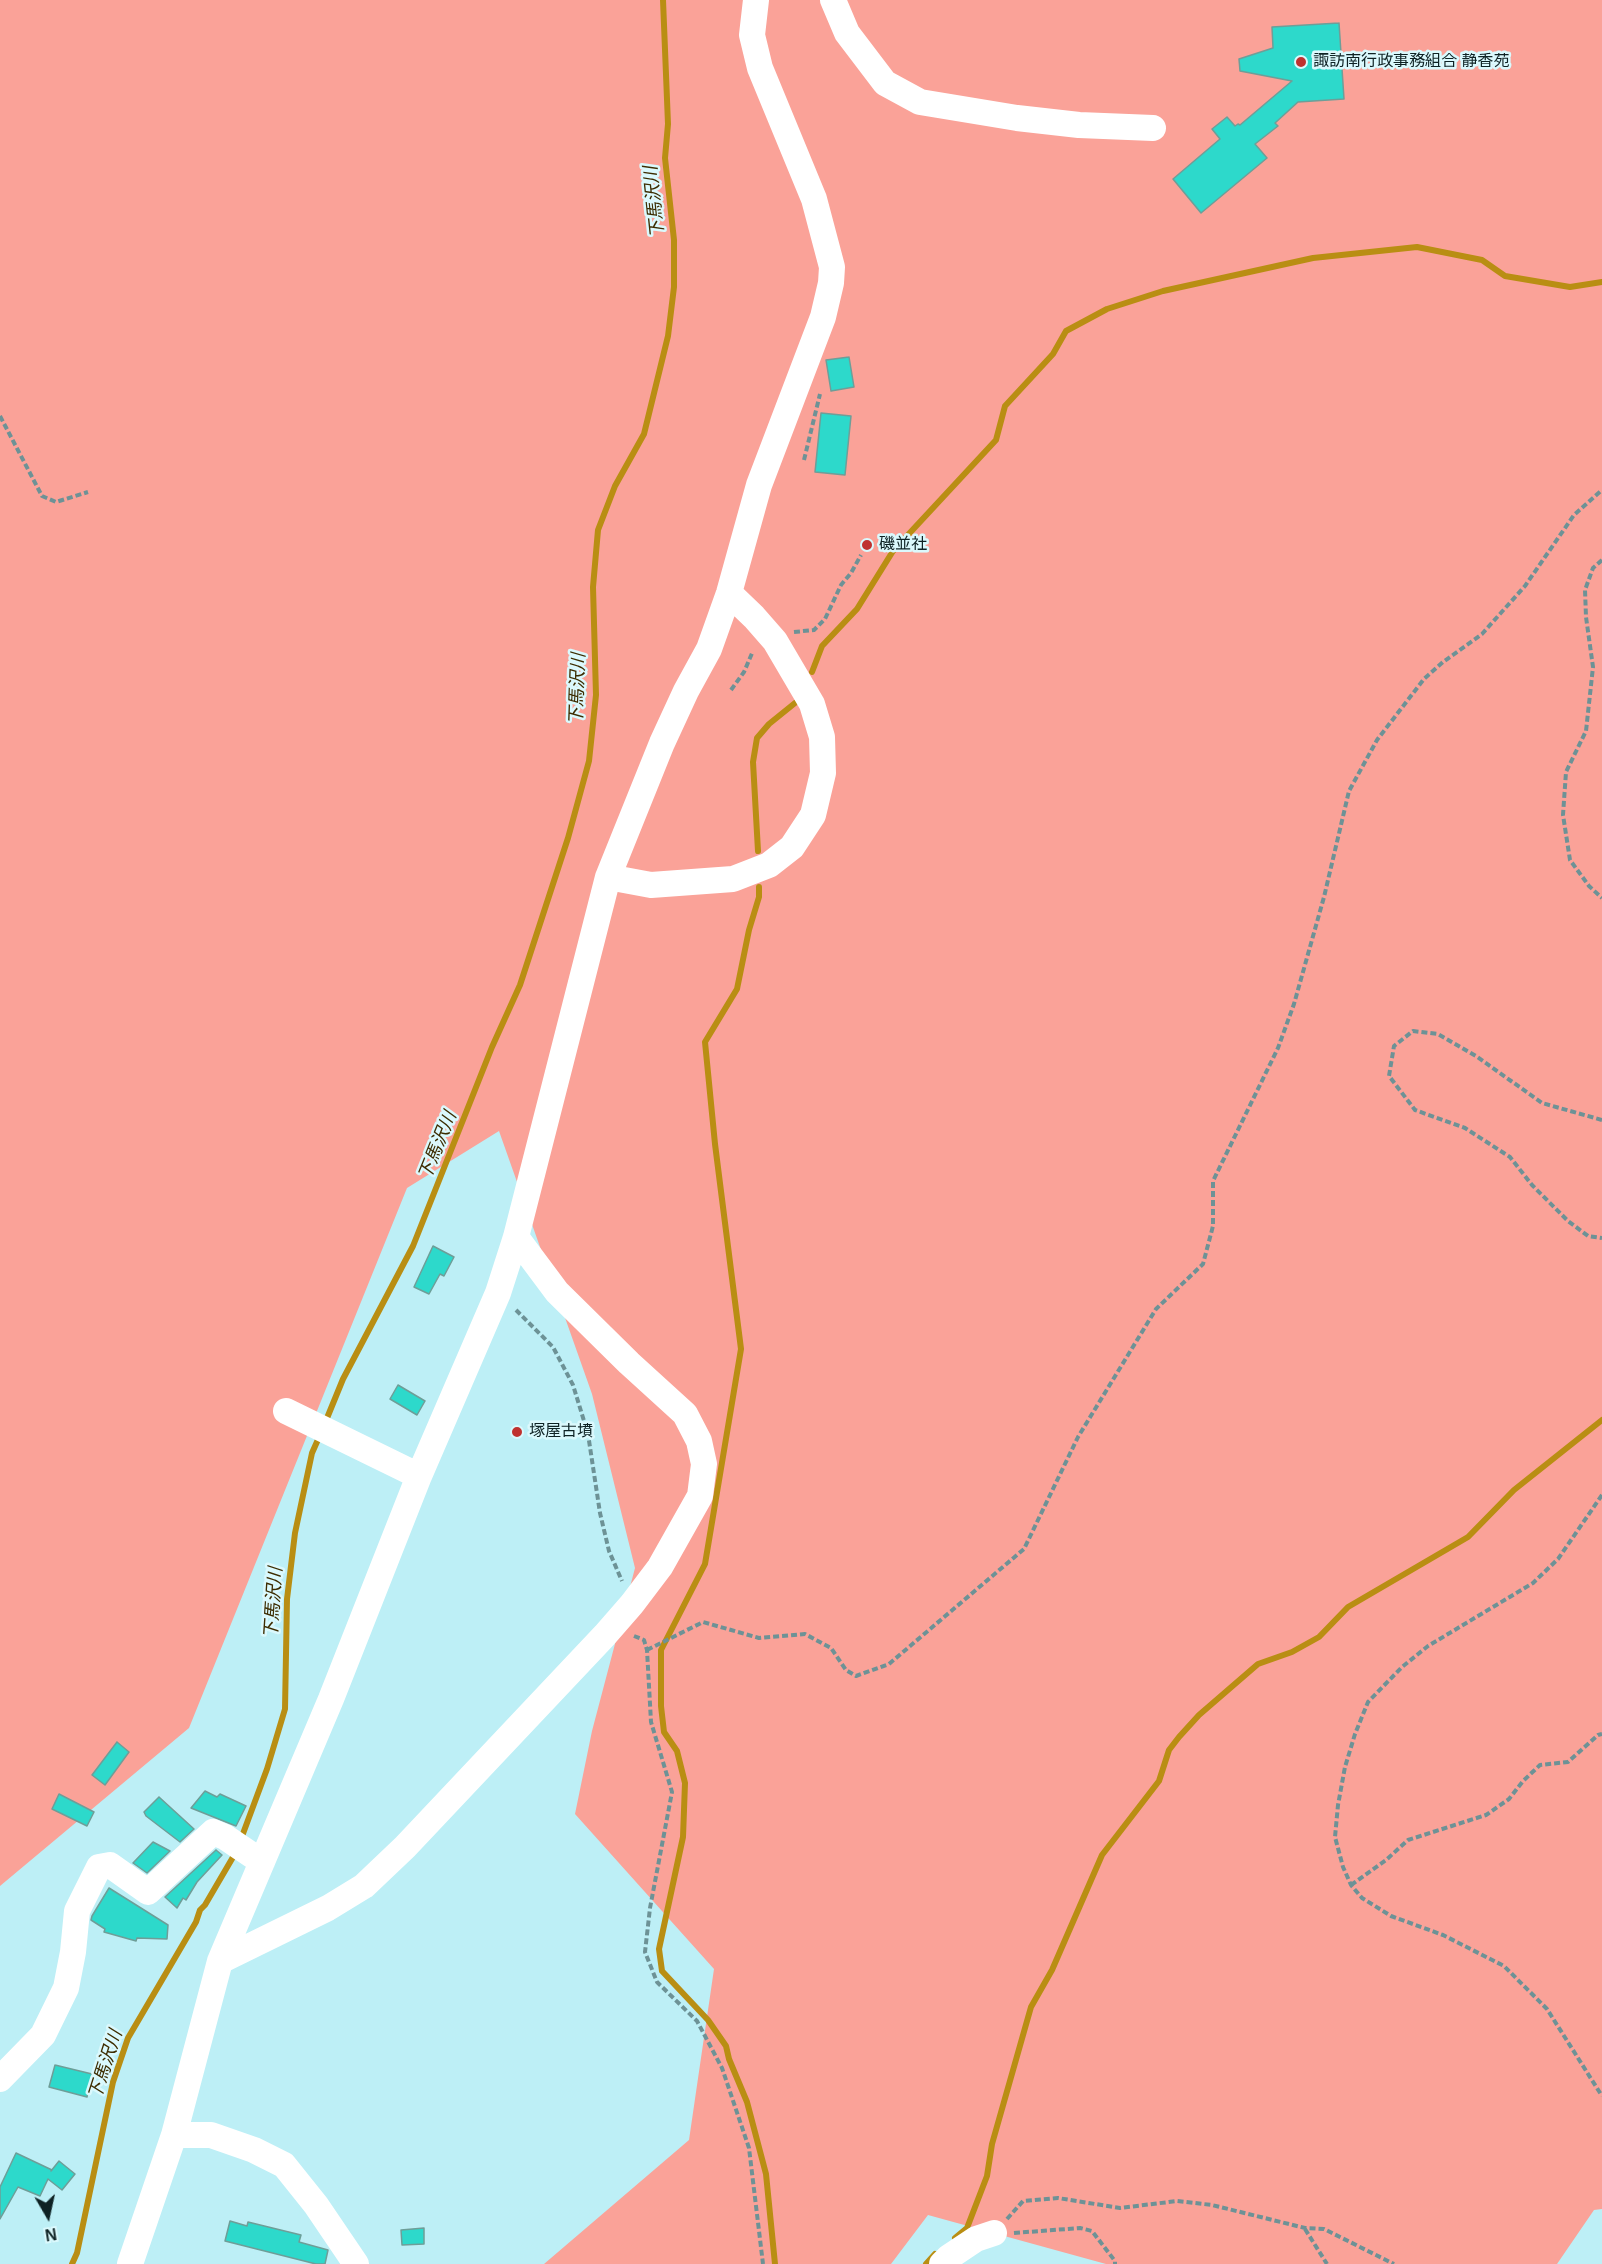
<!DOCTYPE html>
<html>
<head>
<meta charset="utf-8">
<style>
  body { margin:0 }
  #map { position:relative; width:1602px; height:2264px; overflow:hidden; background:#bdeff6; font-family:Helvetica,sans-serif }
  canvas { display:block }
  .north { position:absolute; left:18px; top:2186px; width:60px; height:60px; -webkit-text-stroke:4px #dbf9fd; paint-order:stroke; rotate:171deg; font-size:16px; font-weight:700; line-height:24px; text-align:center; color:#0e2224 }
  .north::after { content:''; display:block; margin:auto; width:21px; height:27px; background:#0e2224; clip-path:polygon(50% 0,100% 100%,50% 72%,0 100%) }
</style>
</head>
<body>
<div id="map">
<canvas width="1602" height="2264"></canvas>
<div class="north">N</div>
</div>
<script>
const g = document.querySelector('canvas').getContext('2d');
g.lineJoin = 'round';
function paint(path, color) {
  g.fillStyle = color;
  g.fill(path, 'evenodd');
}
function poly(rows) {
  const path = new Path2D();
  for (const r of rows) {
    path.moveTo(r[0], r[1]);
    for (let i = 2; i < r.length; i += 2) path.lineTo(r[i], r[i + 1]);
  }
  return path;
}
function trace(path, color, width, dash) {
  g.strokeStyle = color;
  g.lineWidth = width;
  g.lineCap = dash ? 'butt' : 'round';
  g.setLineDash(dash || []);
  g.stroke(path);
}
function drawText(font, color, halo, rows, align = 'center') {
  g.font = font + ' Helvetica,"Noto Sans JP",sans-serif';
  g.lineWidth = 5;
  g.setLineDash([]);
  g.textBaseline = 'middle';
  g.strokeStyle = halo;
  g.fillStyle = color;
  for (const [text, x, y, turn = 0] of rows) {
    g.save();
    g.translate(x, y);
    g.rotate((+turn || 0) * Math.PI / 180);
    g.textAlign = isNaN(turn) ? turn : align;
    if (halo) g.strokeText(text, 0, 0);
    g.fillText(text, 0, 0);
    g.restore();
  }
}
const green = poly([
  [0,0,1602,0,1602,2209,1594,2210,1557,2264,1106,2264,928,2215,891,2264,544,2264,689,2140,714,1969,575,1814,592,1731,635,1568,592,1394,499,1131,407,1188,189,1728,0,1886]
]);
const stream = poly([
  [812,672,822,646,857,609,893,551,996,440,1005,406,1053,354,1066,331,1107,309,1163,291,1313,258,1417,247,1482,260,1505,276,1570,287,1602,282],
  [758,851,753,762,757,738,769,724,795,703],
  [759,887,759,897,749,930,737,989,705,1042,715,1144,741,1349,705,1564,661,1650,661,1706,664,1732,677,1751,685,1783,683,1837,659,1949,662,1971,708,2020,726,2046,729,2059,747,2102,766,2174,775,2264],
  [325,1423,343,1379,413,1246,492,1047,520,985,568,838,589,761,596,695,593,587,598,530,615,486,644,434,668,336,674,287,674,240,665,158,668,124,663,0],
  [241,1839,267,1769,285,1709,287,1599,295,1533,312,1453,320,1435],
  [955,2238,967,2228,987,2176,992,2144,1031,2007,1052,1970,1102,1855,1159,1781,1169,1750,1179,1737,1199,1715,1258,1664,1292,1652,1319,1637,1348,1607,1468,1537,1514,1490,1602,1420],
  [72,2264,77,2253,113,2082,128,2038,196,1922,200,1910,205,1905,236,1852],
  [926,2264,935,2254]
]);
const building = poly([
  [1339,23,1344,99,1298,102,1275,123,1278,126,1255,144,1267,158,1201,213,1173,179,1220,139,1212,129,1227,117,1235,126,1238,124,1240,125,1292,81,1240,71,1239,59,1273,48,1272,27,1339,23],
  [849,357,854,387,831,391,826,360,849,357],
  [821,413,851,416,845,475,815,472,821,413],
  [433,1246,454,1257,444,1276,440,1274,429,1294,414,1287,433,1246],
  [398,1385,425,1401,417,1415,390,1399,398,1385],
  [117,1742,129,1752,105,1785,92,1775,117,1742],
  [205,1791,217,1797,220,1794,246,1806,236,1826,191,1808,205,1791],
  [59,1794,94,1812,87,1826,52,1809,59,1794],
  [159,1797,194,1829,180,1842,146,1816,144,1812,159,1797],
  [153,1842,170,1851,147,1873,133,1863,153,1842],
  [216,1850,222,1855,197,1882,186,1900,183,1898,177,1908,165,1897,216,1850],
  [109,1888,168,1925,167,1939,137,1938,136,1941,104,1932,105,1929,91,1920,92,1916,109,1888],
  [55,2065,92,2074,87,2097,49,2087,55,2065],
  [16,2153,52,2170,51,2171,59,2161,75,2174,62,2190,48,2179,40,2196,18,2187,0,2219,0,2187,16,2153],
  [230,2221,247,2226,248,2222,301,2235,299,2242,328,2250,325,2264,316,2264,225,2241,230,2221],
  [424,2228,424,2244,402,2245,401,2230,424,2228]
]);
const path = poly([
  [0,416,42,496,56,502,88,492],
  [804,460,820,394],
  [1602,560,1593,568,1585,590,1586,617,1593,667,1586,731,1566,772,1563,815,1570,860,1589,886,1602,898],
  [794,632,814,630,825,619,841,585,851,573,861,555],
  [731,690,744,672,753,651],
  [1602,1120,1542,1103,1476,1056,1438,1034,1413,1031,1394,1046,1389,1076,1415,1110,1465,1128,1510,1157,1532,1185,1568,1221,1588,1236,1602,1238],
  [516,1310,553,1347,573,1385,588,1434,600,1513,609,1551,622,1581],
  [1602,1495,1558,1559,1533,1583,1428,1646,1402,1667,1368,1702,1355,1734,1345,1767,1338,1805,1335,1837,1343,1867,1351,1885,1362,1898,1391,1916,1443,1935,1504,1966,1547,2009,1602,2096],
  [634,1636,644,1640,647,1650,651,1722,672,1792,650,1908,645,1952,657,1982,697,2021,722,2068,749,2148,763,2264],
  [647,1650,703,1622,759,1638,805,1634,831,1648,846,1670,856,1676,889,1664,1024,1549,1078,1437,1156,1309,1203,1264,1213,1226,1213,1181,1278,1048,1294,1004,1324,897,1349,791,1377,740,1424,679,1443,662,1482,634,1525,586,1574,515,1602,490],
  [1351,1885,1386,1860,1408,1840,1486,1815,1509,1799,1523,1781,1540,1765,1568,1762,1598,1735,1602,1734],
  [1007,2219,1023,2201,1058,2198,1120,2208,1177,2201,1212,2205,1305,2228,1324,2229,1394,2264],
  [1305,2229,1327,2264],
  [1014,2233,1080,2228,1092,2231,1115,2261,1115,2264]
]);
const minor = poly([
  [833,0,847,33,885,83,920,102,1017,118,1079,125,1153,128],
  [608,877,651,885,733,879,769,865,792,847,813,815,823,773,822,737,812,704,775,641,754,617,729,593],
  [286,1411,419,1476],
  [220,1961,328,1908,364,1886,405,1847,605,1635,632,1604,660,1567,700,1496,704,1464,699,1441,685,1414,629,1363,557,1292,516,1237],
  [0,2079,43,2035,66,1988,73,1952,77,1911,99,1867,110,1865,148,1892,213,1832,225,1837,262,1862],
  [174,2135,211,2135,254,2150,284,2165,316,2205,356,2264],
  [130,2264,174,2135,220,1961,331,1699,419,1476,498,1293,516,1237,608,877,662,743,686,691,709,649,729,593,759,485,823,317,831,283,832,267,814,199,760,68,752,35,756,0],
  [942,2264,949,2257,976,2239,994,2233]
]);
const markers = [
  [1301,62,6,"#bf312f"],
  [867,545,6,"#bf312f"],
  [517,1432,6,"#bf312f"]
];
const poiNames = [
  ["諏訪南行政事務組合 静香苑",1313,62],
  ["磯並社",879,545],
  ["塚屋古墳",529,1432]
];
const waterNames = [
  ["下馬沢川",655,202,-96],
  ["下馬沢川",578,689,-88],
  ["下馬沢川",438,1146,-68],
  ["下馬沢川",274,1603,-86],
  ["下馬沢川",106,2065,-72]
];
paint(green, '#faa298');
trace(stream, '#b98e13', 6);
paint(building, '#2dd9cb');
trace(building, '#6e9e98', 1.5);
trace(path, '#6d9296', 4, [6, 3]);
trace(minor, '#fff', 26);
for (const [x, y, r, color] of markers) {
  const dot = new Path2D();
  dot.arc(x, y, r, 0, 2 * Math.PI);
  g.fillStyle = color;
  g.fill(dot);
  trace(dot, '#dbf9fd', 2);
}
drawText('16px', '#0e2224', '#dbf9fd', poiNames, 'left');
drawText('italic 18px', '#3d2c00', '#dbf9fd', waterNames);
</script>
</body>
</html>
